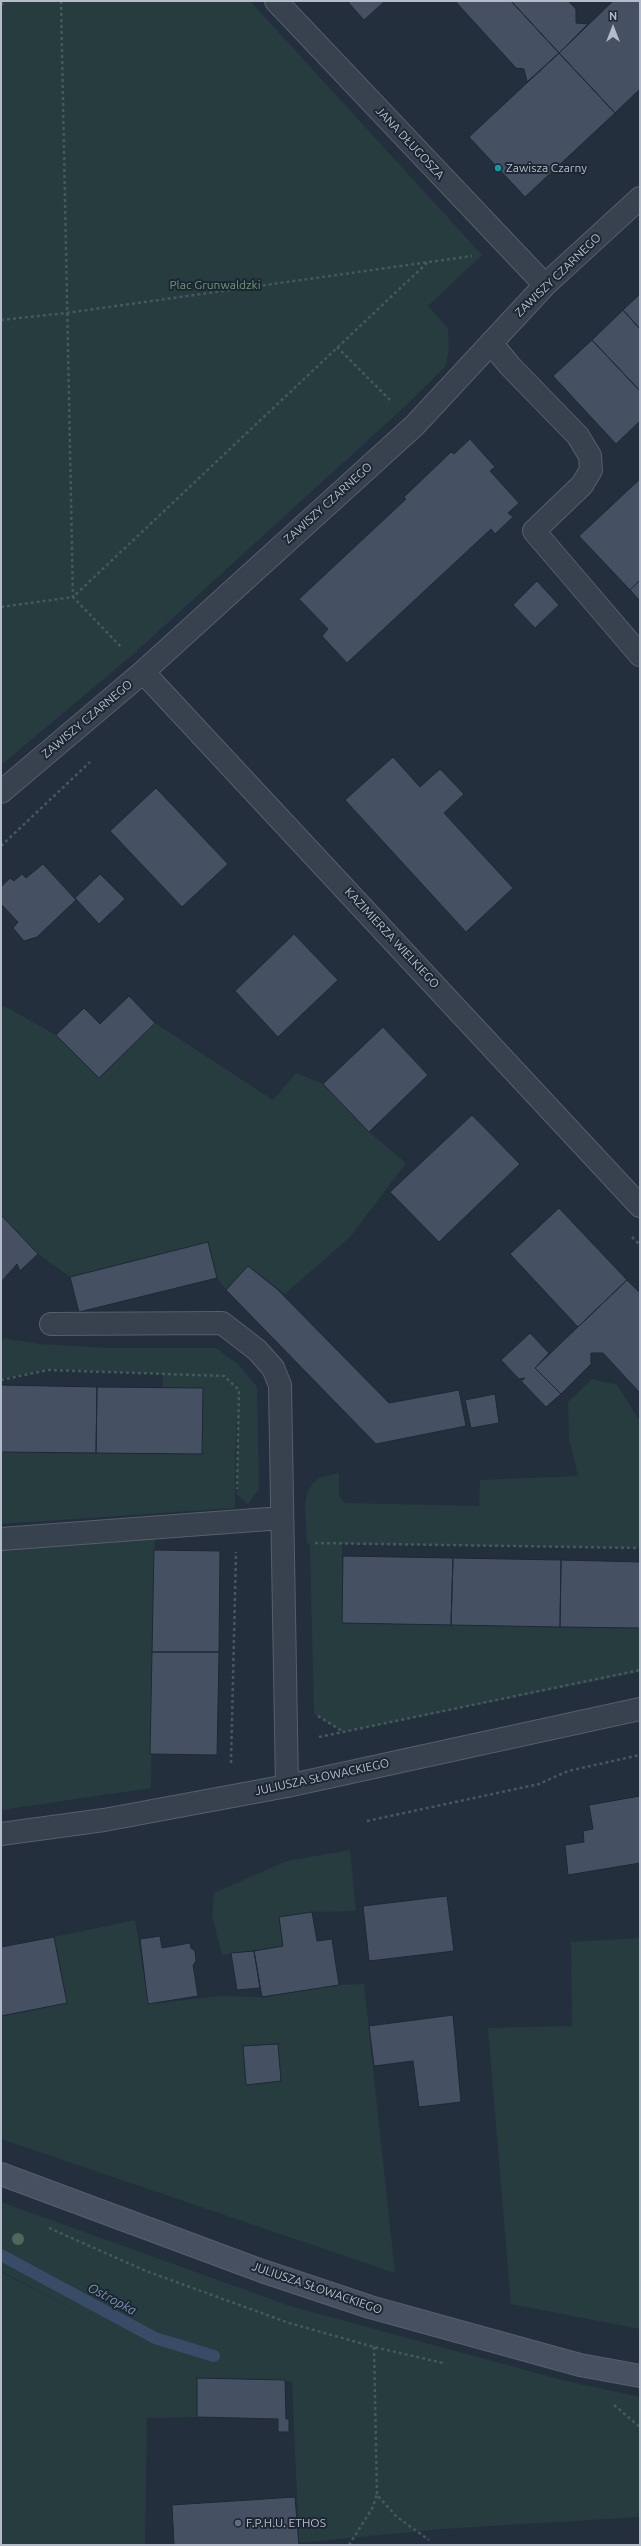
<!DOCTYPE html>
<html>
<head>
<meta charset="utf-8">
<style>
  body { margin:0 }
  #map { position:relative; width:641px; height:2546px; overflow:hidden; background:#242f3e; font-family:Ubuntu,sans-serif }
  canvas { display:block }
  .frame { position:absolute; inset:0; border:2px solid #b4bcc9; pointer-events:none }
  .north { position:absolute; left:593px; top:8px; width:40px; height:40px; -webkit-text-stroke:3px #1d2633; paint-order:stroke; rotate:0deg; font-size:11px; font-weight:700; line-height:16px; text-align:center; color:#b4bcc9 }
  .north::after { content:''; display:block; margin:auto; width:14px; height:18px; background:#b4bcc9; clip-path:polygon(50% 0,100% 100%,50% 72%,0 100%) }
</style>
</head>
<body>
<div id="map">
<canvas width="641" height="2546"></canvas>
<div class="frame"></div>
<div class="north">N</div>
</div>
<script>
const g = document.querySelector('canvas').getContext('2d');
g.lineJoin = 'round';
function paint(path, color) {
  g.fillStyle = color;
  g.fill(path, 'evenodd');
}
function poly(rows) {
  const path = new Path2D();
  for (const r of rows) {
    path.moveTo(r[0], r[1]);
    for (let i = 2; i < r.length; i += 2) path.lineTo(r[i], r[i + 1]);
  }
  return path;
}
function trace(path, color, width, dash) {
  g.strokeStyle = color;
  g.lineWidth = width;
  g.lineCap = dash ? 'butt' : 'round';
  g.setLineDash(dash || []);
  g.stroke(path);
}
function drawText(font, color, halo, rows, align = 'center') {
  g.font = font + ' Ubuntu,sans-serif';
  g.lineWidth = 4;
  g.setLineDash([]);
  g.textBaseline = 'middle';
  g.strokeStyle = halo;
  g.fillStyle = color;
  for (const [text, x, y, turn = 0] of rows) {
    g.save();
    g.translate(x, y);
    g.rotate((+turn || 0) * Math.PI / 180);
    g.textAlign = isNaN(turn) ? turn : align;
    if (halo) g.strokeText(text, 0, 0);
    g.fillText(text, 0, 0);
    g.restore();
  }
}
const green = poly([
  [1,1,250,1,482,255,428,306,448,328,449,350,445,367,401,410,130,657,1,765],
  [4,1006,56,1035,99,1078,155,1023,273,1100,296,1073,323,1084,369,1132,406,1163,350,1237,285,1294,248,1266,226,1290,217,1278,208,1242,70,1277,38,1254,1,1215,1,1009],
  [1,1338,40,1344,106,1348,216,1348,238,1364,257,1387,259,1489,248,1504,237,1495,238,1401,235,1454,235,1508,1,1524,1,1452,201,1454,203,1388,163,1387,163,1374,48,1369,1,1379],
  [592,1379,617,1385,640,1421,640,1548,342,1544,342,1623,640,1628,640,1672,343,1732,314,1714,310,1544,307,1543,305,1505,307,1494,313,1483,319,1478,339,1473,339,1496,345,1503,479,1506,480,1480,578,1476,569,1438,568,1402],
  [155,1528,151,1788,1,1810,1,1539],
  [350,1850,356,1911,312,1912,279,1917,283,1946,222,1955,212,1916,214,1893,287,1861],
  [135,1920,149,2004,221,1996,262,1997,339,1985,364,1984,395,2273,1,2139,1,2016,67,2003,54,1937],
  [640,1938,640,2329,511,2304,488,2028,572,2026,571,1942],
  [1,2202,293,2307,566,2381,640,2397,640,2517,441,2529,299,2543,292,2381,197,2378,197,2417,147,2418,145,2545,1,2545,1,2272,94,2320,1,2271]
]);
const stream = poly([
  [1,2255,155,2338,214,2356]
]);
const building = poly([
  [347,1,385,1,364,20,347,1],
  [455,1,511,1,559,53,527,82,524,69,516,68,455,1],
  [511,1,568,1,576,9,576,23,588,24,559,53,511,1],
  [613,1,640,1,640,89,615,113,559,53,613,1],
  [559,53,615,113,525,197,469,137,559,53],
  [640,294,640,329,623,310,640,294],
  [623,310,640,329,640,391,592,340,623,310],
  [592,340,640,391,640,421,616,444,553,376,592,340],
  [470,439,495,467,490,471,519,503,508,513,513,517,495,534,491,529,347,663,322,636,328,629,299,599,406,499,404,497,451,452,454,454,470,439],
  [640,479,640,580,630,590,579,536,640,479],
  [640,580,640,601,630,590,640,580],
  [537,581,559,605,535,628,513,605,537,581],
  [393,757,420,787,440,769,464,794,444,813,513,888,466,932,345,800,393,757],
  [156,788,228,864,182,907,110,831,156,788],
  [43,864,76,900,37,937,24,941,13,928,18,922,1,904,1,887,10,878,14,881,22,874,26,878,43,864],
  [100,874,125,899,99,924,75,898,100,874],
  [294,934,338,980,278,1037,235,991,294,934],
  [129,996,155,1023,99,1078,56,1035,84,1008,100,1024,129,996],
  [383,1027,428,1075,369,1132,323,1084,383,1027],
  [472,1115,520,1164,439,1242,390,1192,472,1115],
  [559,1208,627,1280,578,1327,510,1254,559,1208],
  [1,1215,38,1254,20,1271,17,1264,1,1282,1,1215],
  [208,1242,217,1278,79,1312,70,1277,208,1242],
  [248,1266,277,1289,389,1403,459,1390,466,1426,376,1444,226,1290,248,1266],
  [627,1280,640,1293,640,1393,603,1353,591,1353,591,1364,561,1394,535,1368,627,1280],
  [530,1333,549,1353,535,1368,561,1394,546,1407,521,1381,525,1378,519,1379,501,1360,530,1333],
  [1,1385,97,1387,96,1453,1,1452,1,1385],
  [97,1387,203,1388,202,1454,96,1453,97,1387],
  [495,1394,499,1423,471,1428,465,1400,495,1394],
  [154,1550,220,1551,219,1652,152,1652,154,1550],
  [343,1556,453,1558,451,1625,342,1623,343,1556],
  [453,1558,561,1560,560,1627,451,1625,453,1558],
  [561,1560,640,1562,640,1628,560,1627,561,1560],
  [152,1652,219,1652,217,1755,150,1754,152,1652],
  [640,1796,640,1863,568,1875,565,1845,584,1842,583,1831,593,1829,589,1805,640,1796],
  [447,1896,454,1951,369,1961,363,1906,447,1896],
  [312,1912,317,1941,332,1939,339,1985,262,1997,254,1951,283,1946,279,1917,312,1912],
  [160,1936,162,1948,190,1943,191,1948,195,1951,196,1961,193,1965,198,1996,148,2004,140,1939,160,1936],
  [54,1937,67,2003,1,2016,1,1947,54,1937],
  [254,1951,260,1988,237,1990,231,1953,254,1951],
  [453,2015,461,2102,419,2107,413,2061,374,2066,369,2026,453,2015],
  [278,2044,281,2081,246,2085,243,2046,278,2044],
  [197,2378,285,2380,286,2419,289,2419,289,2432,278,2432,278,2419,197,2417,197,2378],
  [295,2497,299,2545,174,2545,172,2505,295,2497]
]);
const path = poly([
  [61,1,73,597,429,261],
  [1,5,6,1],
  [1,320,66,313,472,256],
  [337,347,392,402],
  [1,607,73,597,122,648],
  [1,846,90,762],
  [632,1237,640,1245],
  [1,1380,48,1370,224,1376,239,1390,237,1489],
  [315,1543,640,1548],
  [318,1716,342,1731],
  [319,1737,640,1670],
  [231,1763,236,1552],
  [367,1821,539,1784,568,1771,640,1755],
  [49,2228,146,2271,289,2323,374,2347,443,2363],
  [374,2347,377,2495,397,2517,429,2540],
  [614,2405,640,2427],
  [349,2545,373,2507,377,2494]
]);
const lane = poly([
  [491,343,510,366,578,436,590,456,591,470,582,485,534,531,640,655],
  [51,1324,222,1323,257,1350,273,1368,280,1385,287,1786],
  [1,1539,282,1518]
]);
const street = poly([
  [276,1,545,285],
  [143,672,640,1206],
  [1,792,143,672,415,425,545,285,640,198],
  [1,1834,104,1820,287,1786,640,1709]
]);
const secondary = poly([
  [1,2174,262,2271,370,2307,580,2365,640,2376]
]);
const trees = [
  [18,2239]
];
const markers = [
  [498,168,4,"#0f9aa8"],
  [238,2523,4,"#5c6f8a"]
];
const streetNames = [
  ["JANA DŁUGOSZA",410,143,47],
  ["ZAWISZY CZARNEGO",558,275,-44],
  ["ZAWISZY CZARNEGO",328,503,-42],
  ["ZAWISZY CZARNEGO",87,719,-40],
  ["KAZIMIERZA WIELKIEGO",392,938,47],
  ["JULIUSZA SŁOWACKIEGO",322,1777,-12],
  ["JULIUSZA SŁOWACKIEGO",317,2288,19]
];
const poiNames = [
  ["Zawisza Czarny",506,168],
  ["F.P.H.U. ETHOS",246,2523]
];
const parkNames = [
  ["Plac Grunwaldzki",215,285]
];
const waterNames = [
  ["Ostropka",112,2299,28]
];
paint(green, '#263c3f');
trace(stream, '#394c67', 12);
paint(building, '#455162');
trace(building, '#1f2835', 1);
trace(lane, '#565f6c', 24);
trace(street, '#565f6c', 24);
trace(secondary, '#565f6c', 24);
trace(path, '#44595c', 2.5, [3, 3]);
trace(lane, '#38414e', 22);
trace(street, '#38414e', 22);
trace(secondary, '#465061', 22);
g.fillStyle = '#4b6a5d';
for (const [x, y] of trees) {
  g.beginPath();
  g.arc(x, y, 6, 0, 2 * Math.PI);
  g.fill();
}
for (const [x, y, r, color] of markers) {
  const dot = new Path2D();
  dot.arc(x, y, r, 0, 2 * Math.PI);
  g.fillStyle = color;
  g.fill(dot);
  trace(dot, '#1d2633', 1.5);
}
drawText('12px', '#b4bcc9', '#1d2633', streetNames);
drawText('12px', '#b4bcc9', '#1d2633', poiNames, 'left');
drawText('12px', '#6b9a76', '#1d2633', parkNames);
drawText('italic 13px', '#7c92b1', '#1d2633', waterNames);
</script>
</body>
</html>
